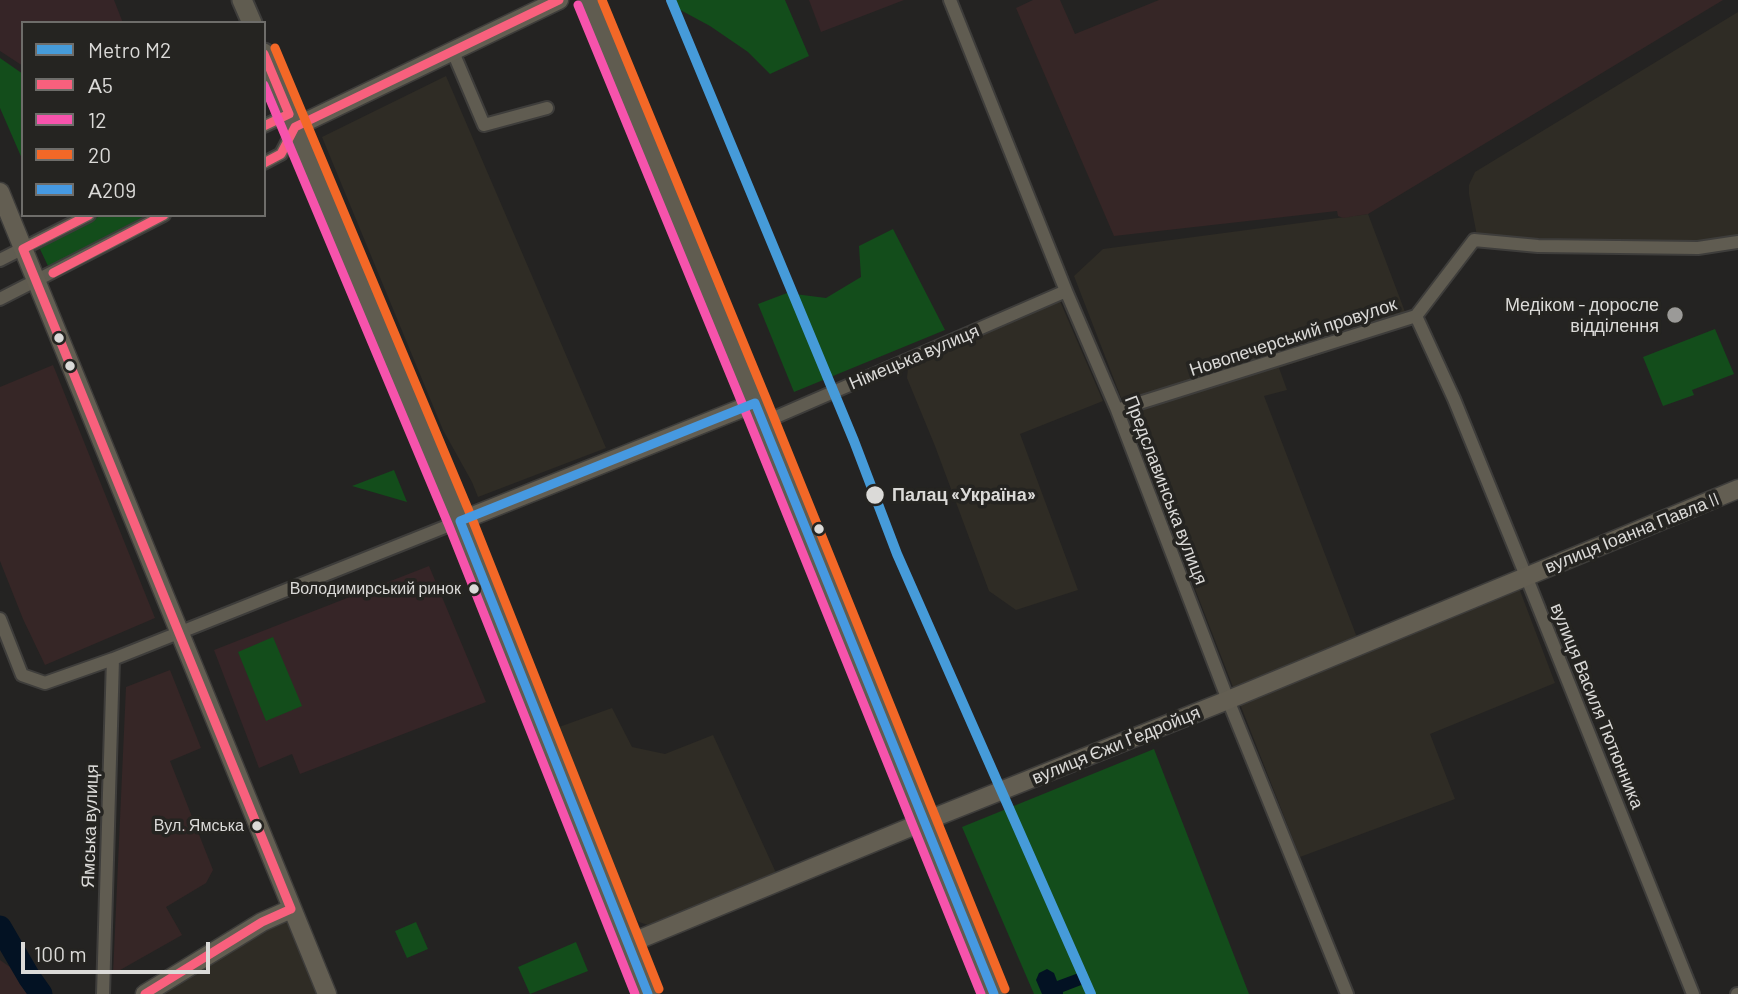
<!DOCTYPE html>
<html>
<head>
<meta charset="utf-8">
<style>
  body { margin:0 }
  #map { position:relative; width:1738px; height:994px; overflow:hidden; background:#242322; font-family:Barlow,sans-serif }
  canvas { display:block }
  .legend { position:absolute; left:21px; top:21px; width:245px; height:196px; box-sizing:border-box; background:#252421; border:2px solid #6e6d6a; margin:0; padding:9px 12px; list-style:none; font-size:21px; color:#dbdad8 }
  .legend li { display:flex; align-items:center; gap:14px; height:35px }
  .legend b { width:35px; border:2px solid #6e6d6a }
  .scale { position:absolute; left:21px; top:942px; width:189px; height:32px; box-sizing:border-box; border:4px solid #dbdad8; border-top:0; padding-left:9px; font-size:21px; line-height:24px; white-space:nowrap; color:#dbdad8; -webkit-text-stroke:5px #252421; paint-order:stroke }
</style>
</head>
<body>
<div id="map">
<canvas width="1738" height="994"></canvas>
<ul class="legend">
<li><b style="height:9px;background:#469bd9"></b>Metro M2</li>
<li><b style="height:9px;background:#f8607d"></b>А5</li>
<li><b style="height:9px;background:#f653ac"></b>12</li>
<li><b style="height:9px;background:#f36827"></b>20</li>
<li><b style="height:9px;background:#4699e1"></b>А209</li>
</ul>
<div class="scale">100 m</div>
</div>
<script>
const g = document.querySelector('canvas').getContext('2d');
g.lineJoin = 'round';
function paint(path, color) {
  g.fillStyle = color;
  g.fill(path, 'evenodd');
}
function poly(rows) {
  const path = new Path2D();
  for (const r of rows) {
    path.moveTo(r[0], r[1]);
    for (let i = 2; i < r.length; i += 2) path.lineTo(r[i], r[i + 1]);
  }
  return path;
}
function trace(path, color, width, dash) {
  g.strokeStyle = color;
  g.lineWidth = width;
  g.lineCap = dash ? 'butt' : 'round';
  g.setLineDash(dash || []);
  g.stroke(path);
}
function drawText(font, color, halo, rows, align = 'center') {
  g.font = font + ' Barlow,sans-serif';
  g.lineWidth = 7;
  g.setLineDash([]);
  g.textBaseline = 'middle';
  g.strokeStyle = halo;
  g.fillStyle = color;
  for (const [text, x, y, turn = 0] of rows) {
    g.save();
    g.translate(x, y);
    g.rotate((+turn || 0) * Math.PI / 180);
    g.textAlign = isNaN(turn) ? turn : align;
    if (halo) g.strokeText(text, 0, 0);
    g.fillText(text, 0, 0);
    g.restore();
  }
}
const built = poly([
  [1738,12,1738,239,1703,245,1593,244,1477,236,1469,194,1469,185,1475,172],
  [446,76,606,448,478,497,472,482,443,430,322,137],
  [1368,214,1410,325,1279,368,1287,390,1264,396,1358,640,1241,688,1233,687,1074,276,1103,249],
  [1060,301,1103,401,1020,434,1078,590,1016,610,989,591,935,446,907,378,908,368],
  [1519,588,1555,683,1430,734,1455,799,1300,857,1240,704],
  [612,708,632,747,665,754,713,735,777,875,656,923,648,925,639,922,633,915,559,727],
  [291,909,327,994,145,994]
]);
const industrial = poly([
  [1033,0,1060,0,1075,34,1159,0,1723,0,1368,214,1343,218,1338,216,1337,211,1114,236,1016,8],
  [53,365,155,618,45,665,23,619,0,561,0,387],
  [170,670,201,748,170,761,213,870,206,883,166,907,182,935,113,974,126,687],
  [0,960,10,967,27,994,0,994]
]);
const education = poly([
  [0,0,114,0,123,23,23,23,23,66,0,51],
  [809,0,904,0,821,32],
  [429,566,486,702,300,774,292,754,259,768,214,650]
]);
const green = poly([
  [671,0,785,0,809,56,770,74,748,52,710,26,673,6],
  [0,58,23,74,23,161,0,108],
  [102,215,150,215,48,266,39,247],
  [893,229,945,330,794,392,758,304,787,293,826,298,861,277,859,246],
  [1715,329,1734,374,1692,390,1694,395,1663,406,1643,357],
  [394,470,407,502,352,486],
  [273,637,302,706,266,721,238,652],
  [1154,749,1249,994,1034,994,962,827],
  [416,922,428,949,407,958,395,931],
  [576,942,588,971,530,994,518,967]
]);
const water = poly([
  [1047,969,1054,973,1057,981,1084,971,1089,982,1063,992,1063,994,1042,994,1036,980,1039,973]
]);
const river = poly([
  [0,927,29,977,41,994]
]);
const street = poly([
  [950,0,1066,291,1117,410,1228,700,1347,994],
  [453,52,484,125,547,108],
  [264,126,289,114],
  [264,163,281,154,295,127],
  [0,260,89,215],
  [0,299,164,215],
  [1416,316,1454,399,1526,576,1693,994],
  [1117,410,1416,316,1474,240,1538,246,1698,248,1738,242],
  [762,423,1066,291],
  [0,619,22,675,45,683,113,659,460,521],
  [103,994,113,659],
  [1737,994,1738,994]
]);
const secondary = poly([
  [295,127,559,0],
  [0,192,327,994],
  [460,521,755,403],
  [628,944,923,822,1228,700,1738,489],
  [145,994,262,922,291,909]
]);
const primary = poly([
  [242,0,252,23],
  [589,0,755,403,994,994],
  [264,53,460,521,648,994]
]);
const bus1 = poly([
  [264,54,289,114,264,126],
  [264,163,281,154,295,127,559,0],
  [89,215,23,249,291,909],
  [53,273,164,215],
  [145,994,262,922,291,909]
]);
const bus2 = poly([
  [578,5,744,408,981,994],
  [264,85,449,526,635,994]
]);
const bus3 = poly([
  [602,0,766,398,1005,989],
  [275,48,471,516,659,989]
]);
const bus4 = poly([
  [648,994,460,521,755,403,994,994]
]);
const metro1 = poly([
  [671,0,854,441,897,554,1091,994]
]);
const markers = [
  [1675,315,9,"#9b9a98"],
  [59,338,6,"#dbdad8"],
  [70,366,6,"#dbdad8"],
  [875,495,10,"#dbdad8"],
  [819,529,6,"#dbdad8"],
  [474,589,6,"#dbdad8"],
  [257,826,6,"#dbdad8"]
];
const busNames = [
  ["Володимирський ринок",461,589],
  ["Вул. Ямська",244,826]
];
const poiNames = [
  ["Медіком - доросле",1659,305],
  ["відділення",1659,326]
];
const streetNames = [
  ["Новопечерський провулок",1293,337,-18],
  ["Німецька вулиця",914,357,-23],
  ["Предславинська вулиця",1166,490,69],
  ["вулиця Іоанна Павла II",1632,533,-22],
  ["вулиця Василя Тютюнника",1597,706,68],
  ["вулиця Єжи Ґедройця",1116,745,-22],
  ["Ямська вулиця",90,826,-88]
];
const stopNames = [
  ["Палац «Україна»",892,495]
];
paint(built, '#2f2c25');
paint(industrial, '#362626');
paint(education, '#362527');
paint(green, '#134d1b');
paint(water, '#031223');
trace(river, '#031223', 23);
trace(street, '#3e3d3b', 16);
trace(secondary, '#3e3d3b', 21);
trace(primary, '#3e3d3b', 23);
trace(street, '#605c51', 12);
trace(secondary, '#635e52', 18);
trace(primary, '#605c50', 19);
trace(bus1, '#f8607d', 9);
trace(bus2, '#f653ac', 9);
trace(bus3, '#f36827', 9);
trace(bus4, '#4699e1', 9);
trace(metro1, '#469bd9', 10);
for (const [x, y, r, color] of markers) {
  const dot = new Path2D();
  dot.arc(x, y, r, 0, 2 * Math.PI);
  g.fillStyle = color;
  g.fill(dot);
  trace(dot, '#252421', 2.5);
}
drawText('16px', '#dbdad8', '#252421', busNames, 'right');
drawText('18px', '#dbdad8', '#252421', poiNames, 'right');
drawText('18px', '#dbdad8', '#252421', streetNames);
drawText('bold 18px', '#dbdad8', '#252421', stopNames, 'left');
</script>
</body>
</html>
